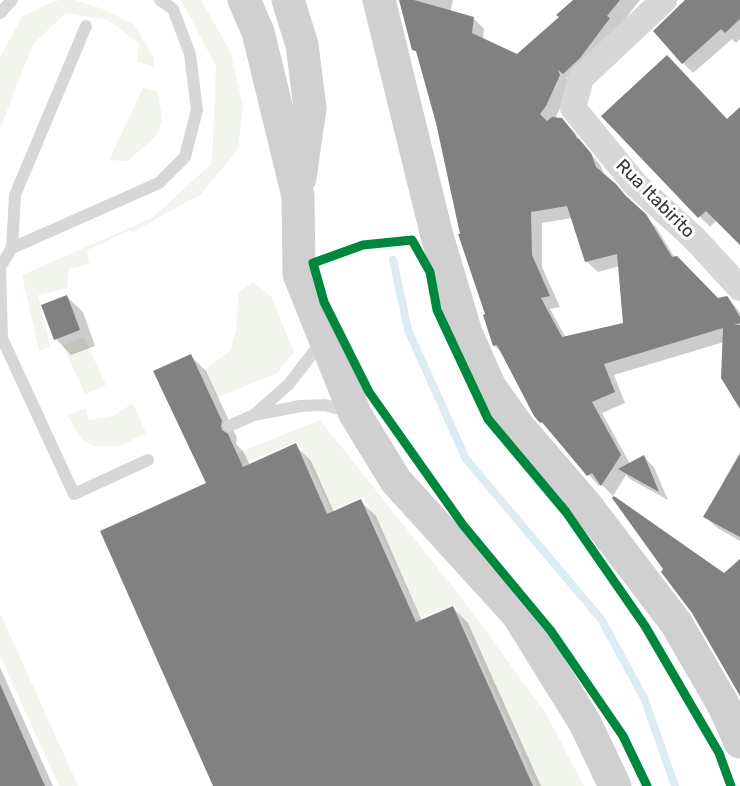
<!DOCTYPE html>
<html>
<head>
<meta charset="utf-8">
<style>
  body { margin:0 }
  canvas { display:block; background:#fff }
</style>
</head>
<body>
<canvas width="740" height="786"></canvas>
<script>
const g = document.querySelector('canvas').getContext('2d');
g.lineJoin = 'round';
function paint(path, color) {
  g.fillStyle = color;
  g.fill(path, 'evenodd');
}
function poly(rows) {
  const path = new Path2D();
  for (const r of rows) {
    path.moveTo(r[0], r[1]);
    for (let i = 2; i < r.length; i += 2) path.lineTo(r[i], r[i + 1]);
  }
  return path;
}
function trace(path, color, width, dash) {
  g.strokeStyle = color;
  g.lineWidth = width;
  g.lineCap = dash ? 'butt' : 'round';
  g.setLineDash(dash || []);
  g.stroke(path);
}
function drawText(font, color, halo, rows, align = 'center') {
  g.font = font + ' Rubik,sans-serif';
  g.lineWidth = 6;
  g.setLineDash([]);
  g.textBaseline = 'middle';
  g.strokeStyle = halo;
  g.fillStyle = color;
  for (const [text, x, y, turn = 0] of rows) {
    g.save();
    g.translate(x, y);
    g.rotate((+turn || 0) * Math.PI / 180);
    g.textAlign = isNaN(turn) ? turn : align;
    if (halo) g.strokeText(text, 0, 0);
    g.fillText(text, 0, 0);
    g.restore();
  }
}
const green = poly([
  [60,0,75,0,103,9,134,25,154,58,154,67,137,62,139,44,108,20,66,13,33,44,0,129,0,57,22,17,47,4],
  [181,0,201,0,230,51,243,106,238,149,201,194,133,232,130,230,87,250,89,264,69,269,67,288,38,295,50,346,39,351,22,275,152,218,212,163,216,66],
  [143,88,158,91,162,119,157,135,128,161,109,160],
  [253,282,271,296,294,352,277,373,217,398,204,370,231,350,236,329,239,292],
  [84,337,106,385,85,394,63,346],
  [133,403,146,433,120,446,94,446,83,440,67,415,85,408,89,420,113,416],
  [320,420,460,596,545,712,584,786,537,786,455,605,420,617,363,497,331,510,298,441,241,464,236,454],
  [0,613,78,786,59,786,0,656]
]);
const shadow = poly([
  [400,0,453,0,450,12,473,18,484,29,483,40,517,56,561,17,576,0,640,0,574,84,566,76,570,86,555,119,561,120,573,131,601,166,605,177,656,227,675,258,718,300,726,297,735,306,740,313,740,406,724,342,614,375,625,403,602,413,630,464,644,457,654,467,668,500,630,479,626,475,613,496,601,484,599,486,541,422,503,354,494,345,487,315,462,235,437,122,419,54,414,49],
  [572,218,587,262,598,272,620,266,624,324,566,338,550,309,560,307,542,267,542,223],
  [695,0,740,0,740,39,736,43,732,39,693,73,683,63],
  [740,109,740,243,717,220,710,227,603,116,728,121],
  [67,297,83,312,95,346,71,355,56,339],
  [190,355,206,371,237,438,236,444,243,451,250,465,295,445,311,461,334,512,360,501,376,516,422,621,453,608,468,623,541,786,215,786,208,484],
  [740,452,740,541,716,527,705,516,726,482,724,480],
  [0,667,53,786,0,786]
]);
const stream = poly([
  [393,260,408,330,466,459,601,619,644,698,675,786]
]);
const building = poly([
  [399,0,414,0,474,17,472,33,517,54,559,17,556,15,573,0,620,0,607,16,610,18,580,58,563,74,558,70,560,75,546,106,540,114,547,121,552,117,562,118,575,134,577,139,578,138,591,153,596,167,616,184,626,196,646,214,672,257,677,256,718,298,727,296,728,297,740,317,740,323,734,325,740,325,740,409,721,378,723,328,604,364,615,392,592,402,621,455,601,486,592,473,587,476,542,422,540,423,534,416,497,345,493,346,483,315,485,314,458,234,460,234,436,123,416,51,412,50],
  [567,206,585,262,617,254,623,323,562,337,541,298,550,296,532,255,531,212],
  [685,0,740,0,740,19,725,33,721,29,682,64,653,31],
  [667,55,727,119,740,107,740,245,706,211,698,218,601,116],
  [67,295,80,330,54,340,41,305],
  [191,354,222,421,221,426,222,430,228,434,243,467,296,443,327,514,361,499,416,622,453,606,533,786,213,786,100,531,206,483,153,371],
  [740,454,740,537,703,517],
  [644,455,659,492,618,469],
  [614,496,724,573,740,559,740,696,692,613,661,572,663,569,612,498],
  [0,684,45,786,0,786]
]);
const service = poly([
  [0,13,12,0],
  [12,248,15,195,86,26],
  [255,414,289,384,322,341],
  [229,426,254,415,300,406,325,405,349,412],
  [148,460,74,494,2,338,0,267,12,248,159,183,185,157,197,110,190,54,173,9,160,0]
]);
const minor = poly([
  [664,0,581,78,573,108,636,185,694,238,740,288]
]);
const secondary = poly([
  [244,0,258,32,298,196,299,274,355,414,396,481,518,615,585,723,615,786],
  [288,0,302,45,310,108,300,178],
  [379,0,437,236,466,333,490,387,517,425,586,505,676,623,724,706,740,742]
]);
const cycleway = poly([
  [647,786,623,736,551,631,463,525,369,392,324,302,313,263,363,245,412,240,430,272,437,310,488,419,566,512,645,626,719,753,731,786]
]);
const streetNames = [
  ["Rua Itabirito",655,199,45]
];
paint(green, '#f1f5ed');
paint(shadow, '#0003');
trace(stream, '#ddebf3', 8);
paint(building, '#818181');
trace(service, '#d7d7d7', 12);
trace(minor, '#d7d7d7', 26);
trace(secondary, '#d0d0d0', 33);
trace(cycleway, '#00873e', 9);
drawText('18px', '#333', '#fff', streetNames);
</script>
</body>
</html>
